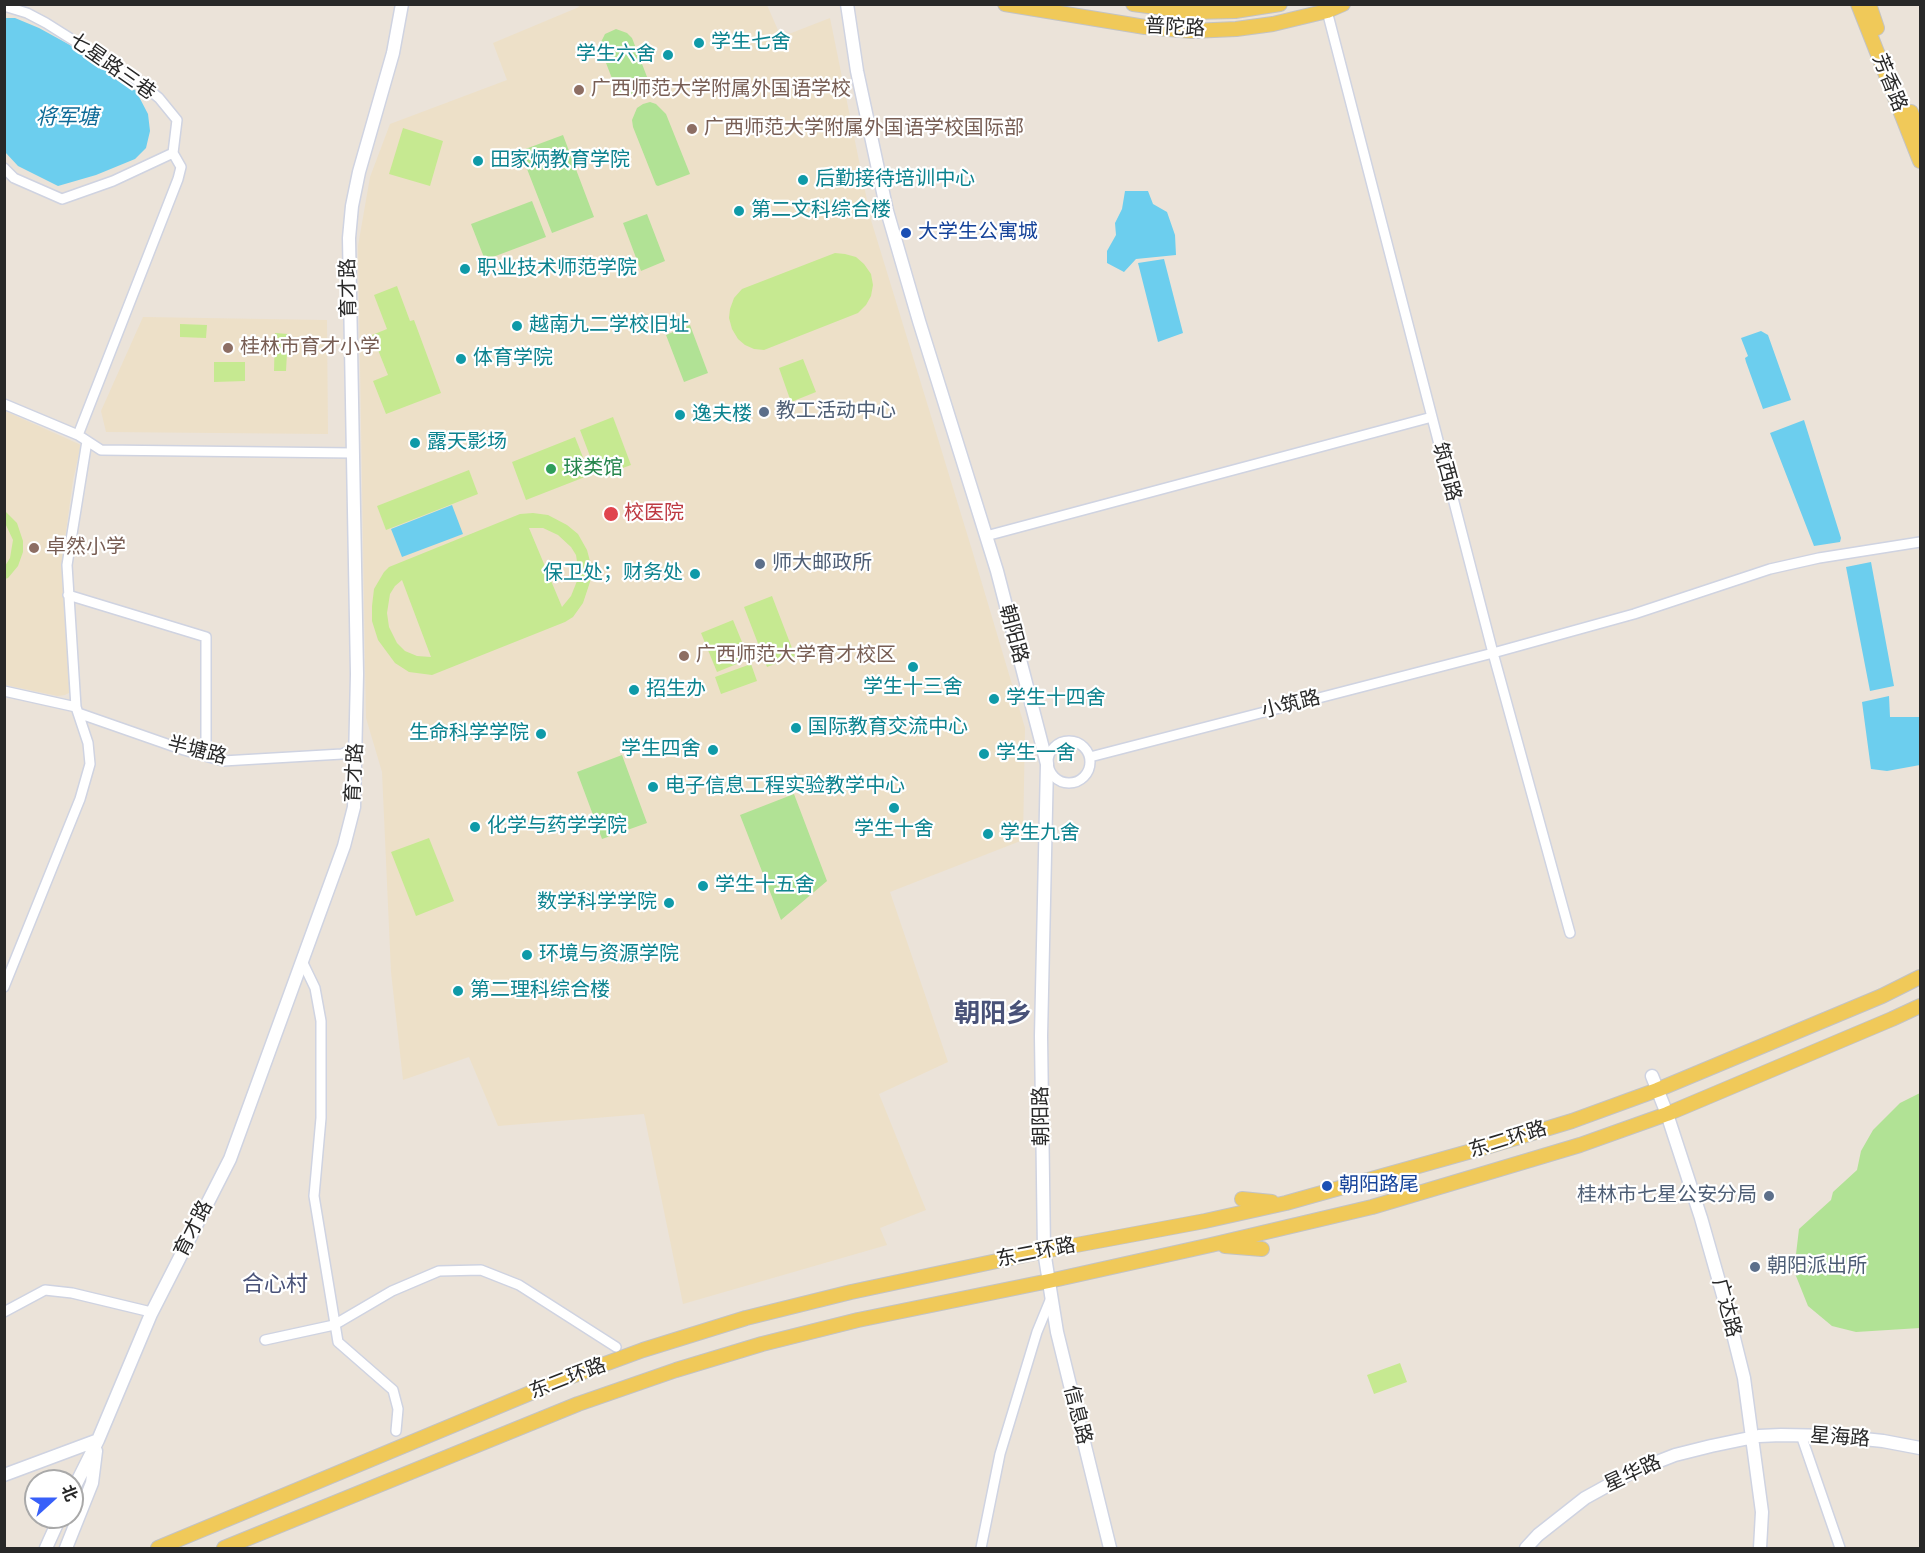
<!DOCTYPE html>
<html>
<head>
<meta charset="utf-8">
<style>
  body { margin:0 }
  #map { position:relative; width:1925px; height:1553px; overflow:hidden; background:#ebe3d9; font-family:"Space Grotesk","Noto Sans SC",sans-serif }
  canvas { display:block }
  .frame { position:absolute; inset:0; border:6px solid #282828; pointer-events:none }
  .north { position:absolute; left:24px; top:1469px; width:60px; height:60px; box-sizing:border-box; background:#fff; border:2px solid #a9a9a9; border-radius:50%; rotate:69deg; font-size:16px; font-weight:700; line-height:24px; text-align:center; color:#282828 }
  .north::after { content:''; display:block; margin:auto; width:21px; height:27px; background:#3860f9; clip-path:polygon(50% 0,100% 100%,50% 72%,0 100%) }
</style>
</head>
<body>
<div id="map">
<canvas width="1925" height="1553"></canvas>
<div class="frame"></div>
<div class="north">北</div>
</div>
<script>
const g = document.querySelector('canvas').getContext('2d');
g.lineJoin = 'round';
function paint(path, color) {
  g.fillStyle = color;
  g.fill(path, 'evenodd');
}
function poly(rows) {
  const path = new Path2D();
  for (const r of rows) {
    if (r.length === 3) {
      path.moveTo(r[0] + r[2], r[1]);
      path.arc(r[0], r[1], r[2], 0, 2 * Math.PI);
      continue;
    }
    path.moveTo(r[0], r[1]);
    for (let i = 2; i < r.length; i += 2) path.lineTo(r[i], r[i + 1]);
  }
  return path;
}
function trace(path, color, width, dash) {
  g.strokeStyle = color;
  g.lineWidth = width;
  g.lineCap = dash ? 'butt' : 'round';
  g.setLineDash(dash || []);
  g.stroke(path);
}
function drawText(font, color, halo, rows, align = 'center') {
  g.font = font + ' "Space Grotesk","Noto Sans SC",sans-serif';
  g.lineWidth = 4.5;
  g.setLineDash([]);
  g.textBaseline = 'middle';
  g.strokeStyle = halo;
  g.fillStyle = color;
  for (const [text, x, y, turn = 0] of rows) {
    g.save();
    g.translate(x, y);
    g.rotate((+turn || 0) * Math.PI / 180);
    g.textAlign = isNaN(turn) ? turn : align;
    if (halo) g.strokeText(text, 0, 0);
    g.fillText(text, 0, 0);
    g.restore();
  }
}
const education = poly([
  [578,5,767,5,781,37,830,18,871,220,972,550,1025,728,1023,840,890,892,948,1062,879,1094,926,1210,880,1228,887,1245,683,1304,644,1114,498,1126,469,1057,403,1080,391,972,382,772,366,718,358,246,370,177,390,124,507,80,493,43,579,7],
  [143,317,327,320,328,434,106,432,101,411],
  [5,411,81,445,73,480,62,561,70,688,69,693,65,695,58,696,5,685]
]);
const green = poly([
  [616,29,627,33,632,38,649,82,645,90,625,97,618,94,601,50,600,44,605,34],
  [650,102,656,104,666,114,690,174,658,186,656,185,633,127,632,120,637,108,643,104],
  [563,135,594,217,552,233,520,151],
  [532,201,546,237,485,260,471,224],
  [647,214,665,261,641,271,623,223],
  [690,325,708,373,684,382,666,335],
  [622,755,647,823,602,839,577,772],
  [794,794,827,881,781,920,740,815],
  [1920,1093,1920,1328,1856,1332,1832,1326,1808,1306,1794,1271,1799,1229,1831,1200,1833,1192,1857,1170,1861,1151,1873,1130,1900,1103]
]);
const pitch = poly([
  [403,128,443,141,430,186,389,174],
  [835,253,845,254,856,257,864,264,871,274,873,285,871,296,866,305,858,313,764,350,754,349,745,345,738,339,732,329,729,318,730,309,734,298,742,289],
  [397,286,410,321,414,320,441,393,386,414,373,381,388,375,372,335,387,329,374,295],
  [180,324,207,325,206,338,180,337],
  [275,333,288,334,286,371,274,371],
  [803,359,816,392,791,402,779,368],
  [214,362,245,362,245,381,214,382],
  [613,417,631,465,598,477,580,430],
  [575,437,590,475,526,500,512,462],
  [469,470,478,494,386,530,377,506],
  [5,511,17,523,23,541,23,552,18,566,8,578,5,579,5,566,10,558,13,540,5,523],
  [533,513,548,515,567,525,578,534,587,550,591,565,591,579,583,603,573,617,565,622,432,675,409,672,395,663,378,640,372,621,372,606,374,589,384,572,389,567,520,514],
  [529,528,543,528,558,535,571,547,576,555,578,568,577,581,571,596,562,607],
  [402,580,431,657,417,656,405,651,397,643,389,627,387,613,390,594,395,586],
  [772,596,795,656,767,667,744,607],
  [733,620,749,659,717,672,701,633],
  [751,664,757,681,721,694,715,677],
  [429,838,454,901,416,916,391,852],
  [1400,1363,1407,1382,1374,1394,1367,1375]
]);
const water = poly([
  [5,18,15,18,39,28,70,45,123,80,136,91,148,114,150,131,146,148,135,159,96,175,58,186,18,166,5,152],
  [1125,191,1148,191,1153,204,1167,212,1175,235,1176,255,1136,259,1124,272,1107,263,1107,251,1116,235,1115,223,1122,209],
  [1164,259,1183,333,1158,342,1138,263],
  [1761,331,1768,335,1791,400,1763,409,1746,362,1745,358,1748,356,1741,338],
  [1804,420,1841,538,1840,542,1814,546,1770,433],
  [452,505,463,534,402,557,391,529],
  [1871,562,1894,686,1870,691,1846,567],
  [1889,696,1890,717,1920,717,1920,765,1887,771,1871,769,1862,702]
]);
const street = poly([
  [4,6,27,13,46,23,138,81,159,98,177,120,173,153,113,181,62,199,14,178,4,168],
  [1327,11,1493,653,1570,933],
  [4,404,78,435,101,450,353,453],
  [78,435,178,179,181,167,173,153],
  [986,536,1432,417],
  [68,595,206,637,206,756],
  [4,691,76,707],
  [78,713,184,750,223,761,342,754,356,748],
  [1069,762,21],
  [1090,757,1493,653,1634,614,1770,569,1819,558,1920,542],
  [302,961,315,988,321,1021,321,1118,314,1196,338,1342,393,1390,398,1409,396,1431],
  [4,987,80,799,90,764,88,743,76,707,67,565,87,441],
  [4,1312,45,1290,72,1293,151,1312],
  [265,1340,334,1325,392,1291,439,1271,481,1270,519,1285,616,1347],
  [1801,1435,1840,1548],
  [981,1548,1000,1454,1037,1332,1051,1298]
]);
const secondary = poly([
  [847,4,857,71,887,211,919,321,997,571,1047,764,1041,1036,1044,1251,1057,1332,1110,1548],
  [1652,1076,1667,1114,1701,1218,1726,1306,1744,1378,1762,1512,1760,1548],
  [4,1475,98,1440],
  [72,1492,98,1440,151,1314,230,1159,344,846,354,807,357,674,349,238,352,206,359,172,393,53,402,4],
  [46,1548,60,1517],
  [66,1548,92,1483,96,1451],
  [1526,1548,1538,1535,1585,1498,1634,1471,1675,1455,1711,1446,1759,1436,1781,1435,1835,1436,1883,1441,1920,1448]
]);
const primary = poly([
  [1005,4,1145,27,1192,31,1236,29,1273,24,1327,11,1343,4],
  [1133,4,1193,12,1235,11,1280,4],
  [1858,4,1920,161],
  [1869,4,1877,28],
  [1911,112,1920,136],
  [1242,1199,1272,1202],
  [1225,1246,1262,1249],
  [158,1548,564,1379,643,1350,746,1318,851,1292,1044,1251,1205,1221,1286,1203,1486,1147,1572,1121,1657,1090,1882,996,1920,977],
  [224,1548,578,1404,676,1370,762,1344,858,1320,1049,1281,1211,1245,1372,1207,1493,1171,1580,1145,1667,1114,1892,1019,1920,1006]
]);
const markers = [
  [699,43,6,"#0f9aa8"],
  [668,55,6,"#0f9aa8"],
  [579,90,6,"#8d6e63"],
  [692,129,6,"#8d6e63"],
  [478,161,6,"#0f9aa8"],
  [803,180,6,"#0f9aa8"],
  [739,211,6,"#0f9aa8"],
  [906,233,6,"#1a4fb4"],
  [465,269,6,"#0f9aa8"],
  [517,326,6,"#0f9aa8"],
  [228,348,6,"#8d6e63"],
  [461,359,6,"#0f9aa8"],
  [764,412,6,"#5c6f8a"],
  [680,415,6,"#0f9aa8"],
  [415,443,6,"#0f9aa8"],
  [551,469,6,"#2e9e5b"],
  [611,514,8,"#e0444e"],
  [34,548,6,"#8d6e63"],
  [760,564,6,"#5c6f8a"],
  [695,574,6,"#0f9aa8"],
  [684,656,6,"#8d6e63"],
  [913,667,6,"#0f9aa8"],
  [634,690,6,"#0f9aa8"],
  [994,699,6,"#0f9aa8"],
  [796,728,6,"#0f9aa8"],
  [541,734,6,"#0f9aa8"],
  [713,750,6,"#0f9aa8"],
  [984,754,6,"#0f9aa8"],
  [653,787,6,"#0f9aa8"],
  [894,808,6,"#0f9aa8"],
  [475,827,6,"#0f9aa8"],
  [988,834,6,"#0f9aa8"],
  [703,886,6,"#0f9aa8"],
  [669,903,6,"#0f9aa8"],
  [527,955,6,"#0f9aa8"],
  [458,991,6,"#0f9aa8"],
  [1327,1186,6,"#1a4fb4"],
  [1769,1196,6,"#5c6f8a"],
  [1755,1267,6,"#5c6f8a"]
];
const streetNames = [
  ["普陀路",1175,28,3],
  ["七星路三巷",112,67,35],
  ["芳香路",1889,83,68],
  ["育才路",349,288,-91],
  ["筑西路",1446,472,75],
  ["朝阳路",1013,634,75],
  ["小筑路",1291,705,-14],
  ["半塘路",197,751,14],
  ["育才路",355,773,-87],
  ["朝阳路",1042,1116,-91],
  ["东二环路",1508,1140,-17],
  ["育才路",194,1229,-63],
  ["东二环路",1036,1253,-11],
  ["广达路",1726,1308,75],
  ["东二环路",568,1379,-21],
  ["信息路",1077,1415,76],
  ["星海路",1840,1438,4],
  ["星华路",1633,1474,-25]
];
const cultureNames = [
  ["学生七舍",711,43],
  ["学生六舍",656,55,"right"],
  ["田家炳教育学院",490,161],
  ["后勤接待培训中心",815,180],
  ["第二文科综合楼",751,211],
  ["职业技术师范学院",477,269],
  ["越南九二学校旧址",529,326],
  ["体育学院",473,359],
  ["逸夫楼",692,415],
  ["露天影场",427,443],
  ["保卫处；财务处",683,574,"right"],
  ["学生十三舍",913,688,"center"],
  ["招生办",646,690],
  ["学生十四舍",1006,699],
  ["国际教育交流中心",808,728],
  ["生命科学学院",529,734,"right"],
  ["学生四舍",701,750,"right"],
  ["学生一舍",996,754],
  ["电子信息工程实验教学中心",665,787],
  ["化学与药学学院",487,827],
  ["学生十舍",894,830,"center"],
  ["学生九舍",1000,834],
  ["学生十五舍",715,886],
  ["数学科学学院",657,903,"right"],
  ["环境与资源学院",539,955],
  ["第二理科综合楼",470,991]
];
const educationNames = [
  ["广西师范大学附属外国语学校",591,90],
  ["广西师范大学附属外国语学校国际部",704,129],
  ["桂林市育才小学",240,348],
  ["卓然小学",46,548],
  ["广西师范大学育才校区",696,656]
];
const transitNames = [
  ["大学生公寓城",918,233],
  ["朝阳路尾",1339,1186]
];
const serviceNames = [
  ["教工活动中心",776,412],
  ["师大邮政所",772,564],
  ["桂林市七星公安分局",1757,1196,"right"],
  ["朝阳派出所",1767,1267]
];
const leisureNames = [
  ["球类馆",563,469]
];
const healthNames = [
  ["校医院",624,514]
];
const waterNames = [
  ["将军塘",67,118]
];
const quarterNames = [
  ["合心村",275,1285]
];
const districtNames = [
  ["朝阳乡",993,1015]
];
paint(education, '#ede0c8');
paint(green, '#b1e295');
paint(pitch, '#c6e991');
paint(water, '#6cceee');
trace(street, '#cfd3e1', 12);
trace(secondary, '#cfd3e1', 15);
trace(primary, '#c3c3c3', 16);
trace(street, '#fff', 9);
trace(secondary, '#fff', 12);
trace(primary, '#f0c959', 14);
for (const [x, y, r, color] of markers) {
  const dot = new Path2D();
  dot.arc(x, y, r, 0, 2 * Math.PI);
  g.fillStyle = color;
  g.fill(dot);
  trace(dot, '#fff', 2);
}
drawText('20px', '#282828', '#fff', streetNames);
drawText('20px', '#0d838f', '#fff', cultureNames, 'left');
drawText('20px', '#785e54', '#fff', educationNames, 'left');
drawText('20px', '#164399', '#fff', transitNames, 'left');
drawText('20px', '#4e5e75', '#fff', serviceNames, 'left');
drawText('20px', '#27864d', '#fff', leisureNames, 'left');
drawText('20px', '#be3a42', '#fff', healthNames, 'left');
drawText('italic 21px', '#0d6a97', '#fff', waterNames);
drawText('22px', '#495278', '#fff', quarterNames);
drawText('bold 26px', '#495278', '#fff', districtNames);
</script>
</body>
</html>
